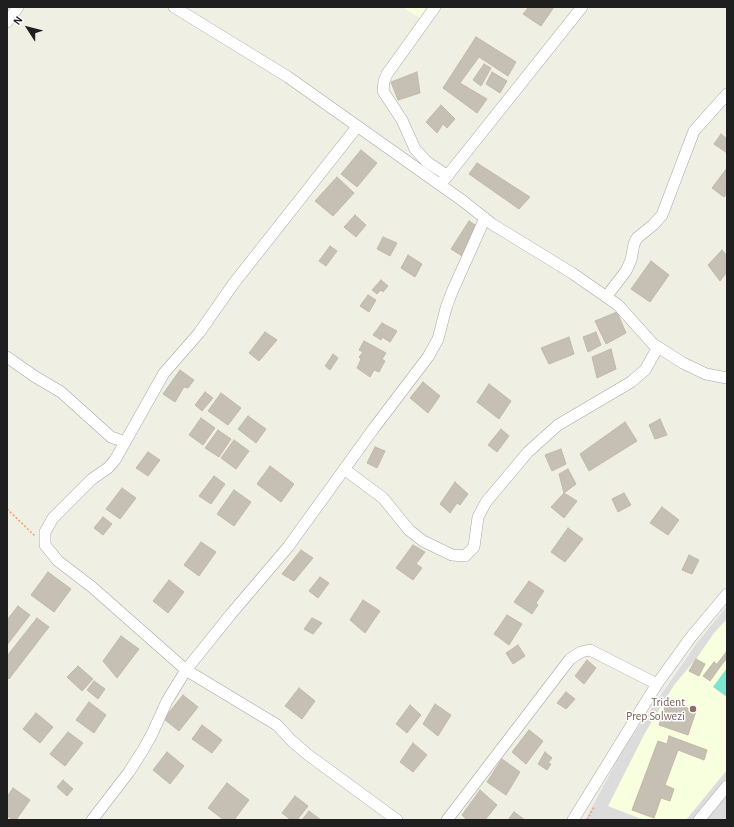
<!DOCTYPE html>
<html>
<head>
<meta charset="utf-8">
<style>
  body { margin:0 }
  #map { position:relative; width:734px; height:827px; overflow:hidden; background:#f0efe4; font-family:"Alegreya Sans",sans-serif }
  canvas { display:block }
  .frame { position:absolute; inset:0; border:8px solid #1f1f1f; pointer-events:none }
  .north { position:absolute; left:8px; top:8px; width:40px; height:40px; -webkit-text-stroke:3px #fff; paint-order:stroke; rotate:306deg; font-size:11px; font-weight:700; line-height:16px; text-align:center; color:#1f1f1f }
  .north::after { content:''; display:block; margin:auto; width:14px; height:18px; background:#1f1f1f; clip-path:polygon(50% 0,100% 100%,50% 72%,0 100%) }
</style>
</head>
<body>
<div id="map">
<canvas width="734" height="827"></canvas>
<div class="frame"></div>
<div class="north">N</div>
</div>
<script>
const g = document.querySelector('canvas').getContext('2d');
g.lineJoin = 'round';
function paint(path, color) {
  g.fillStyle = color;
  g.fill(path, 'evenodd');
}
function poly(rows) {
  const path = new Path2D();
  for (const r of rows) {
    path.moveTo(r[0], r[1]);
    for (let i = 2; i < r.length; i += 2) path.lineTo(r[i], r[i + 1]);
  }
  return path;
}
function trace(path, color, width, dash) {
  g.strokeStyle = color;
  g.lineWidth = width;
  g.lineCap = dash ? 'butt' : 'round';
  g.setLineDash(dash || []);
  g.stroke(path);
}
function drawText(font, color, halo, rows, align = 'center') {
  g.font = font + ' "Alegreya Sans",sans-serif';
  g.lineWidth = 3;
  g.setLineDash([]);
  g.textBaseline = 'middle';
  g.strokeStyle = halo;
  g.fillStyle = color;
  for (const [text, x, y, turn = 0] of rows) {
    g.save();
    g.translate(x, y);
    g.rotate((+turn || 0) * Math.PI / 180);
    g.textAlign = isNaN(turn) ? turn : align;
    if (halo) g.strokeText(text, 0, 0);
    g.fillText(text, 0, 0);
    g.restore();
  }
}
const residential = poly([
  [727,606,727,820,585,820,624,748,697,643]
]);
const education = poly([
  [402,7,428,7,420,18],
  [727,619,727,770,686,820,644,820,608,806,645,733,674,685,696,659,714,633]
]);
const pitch = poly([
  [727,668,727,697,713,687]
]);
const building = poly([
  [529,7,554,7,541,26,523,14,529,7],
  [476,37,516,62,508,76,479,57,460,83,487,99,477,113,443,88,476,37],
  [484,64,491,68,481,86,473,80,484,64],
  [417,72,420,93,398,100,391,82,417,72],
  [492,72,507,81,500,93,486,84,492,72],
  [441,105,455,119,447,128,443,124,437,133,426,122,441,105],
  [721,134,727,139,727,153,714,144,721,134],
  [361,150,377,163,357,187,341,174,361,150],
  [477,163,530,197,519,209,469,174,477,163],
  [727,168,727,193,724,197,712,188,727,168],
  [337,177,354,193,333,216,315,201,337,177],
  [355,215,366,225,356,237,344,227,355,215],
  [469,221,480,228,462,256,451,249,469,221],
  [383,237,397,243,390,256,377,249,383,237],
  [330,246,337,251,326,266,319,261,330,246],
  [722,250,727,256,727,272,720,281,708,265,722,250],
  [408,255,422,264,415,277,401,268,408,255],
  [651,261,669,275,650,302,631,289,651,261],
  [381,280,388,286,383,292,381,290,377,294,372,290,381,280],
  [368,295,376,300,369,312,360,306,368,295],
  [617,312,626,333,606,344,595,321,617,312],
  [382,323,397,331,390,342,382,337,381,340,373,335,382,323],
  [265,332,277,340,259,361,249,353,265,332],
  [596,332,601,345,588,352,583,337,596,332],
  [569,337,574,354,549,364,541,348,569,337],
  [364,341,386,353,382,359,385,361,379,372,374,370,370,377,357,368,361,359,359,357,363,352,359,350,364,341],
  [611,349,616,369,597,378,592,357,611,349],
  [333,354,338,358,330,370,325,366,333,354],
  [180,370,194,380,188,388,184,387,175,402,163,394,180,370],
  [423,382,440,396,428,413,410,398,423,382],
  [489,384,511,401,499,419,477,402,489,384],
  [205,392,213,398,202,411,195,405,205,392],
  [221,393,241,408,228,425,208,411,221,393],
  [248,416,266,429,256,443,238,429,248,416],
  [201,418,215,428,203,445,189,435,201,418],
  [660,419,667,435,655,439,649,425,660,419],
  [625,422,637,441,589,471,580,454,625,422],
  [501,429,509,436,497,452,488,445,501,429],
  [218,430,231,439,219,457,205,448,218,430],
  [234,440,249,451,236,469,221,458,234,440],
  [375,447,385,451,377,468,367,463,375,447],
  [561,449,566,464,552,471,545,455,561,449],
  [148,452,160,460,148,476,136,468,148,452],
  [270,466,294,484,281,502,257,484,270,466],
  [568,469,576,484,564,493,559,474,568,469],
  [214,476,225,484,211,504,199,496,214,476],
  [455,482,468,494,460,505,457,503,450,513,440,504,455,482],
  [122,488,136,498,120,519,106,509,122,488],
  [234,490,251,502,234,526,217,514,234,490],
  [564,493,577,501,564,518,551,507,564,493],
  [624,493,631,505,618,512,612,499,624,493],
  [662,507,679,520,668,535,650,523,662,507],
  [103,517,112,524,103,535,94,528,103,517],
  [568,528,583,539,565,562,551,552,568,528],
  [201,542,216,552,199,576,184,565,201,542],
  [413,545,425,552,416,564,422,568,413,580,396,568,413,545],
  [301,550,313,558,294,581,282,574,301,550],
  [689,555,699,560,692,574,682,570,689,555],
  [48,572,71,589,54,612,31,595,48,572],
  [320,577,329,583,318,598,309,591,320,577],
  [169,580,184,592,168,613,153,601,169,580],
  [529,581,544,591,536,603,538,605,532,614,514,602,529,581],
  [363,600,380,611,365,633,350,620,363,600],
  [18,606,30,615,7,645,7,620,18,606],
  [507,615,522,624,509,645,494,634,507,615],
  [37,618,49,627,9,679,7,677,7,656,37,618],
  [312,618,322,623,313,634,304,629,312,618],
  [121,636,139,649,117,678,103,661,121,636],
  [518,645,525,656,513,664,506,653,518,645],
  [727,651,727,658,720,667,717,664,727,651],
  [696,659,705,664,699,676,689,671,696,659],
  [587,660,596,668,584,684,575,676,587,660],
  [714,662,720,667,710,681,703,676,714,662],
  [78,666,93,679,82,691,67,677,78,666],
  [94,681,105,689,98,699,87,690,94,681],
  [299,688,315,701,302,719,285,706,299,688],
  [566,692,575,699,566,709,557,703,566,692],
  [183,695,198,707,179,731,164,719,183,695],
  [667,701,696,711,688,735,659,725,667,701],
  [89,702,106,715,94,733,76,720,89,702],
  [435,704,451,715,438,736,423,724,435,704],
  [410,705,421,715,407,733,396,724,410,705],
  [36,713,53,727,40,743,23,729,36,713],
  [202,725,222,740,212,753,192,739,202,725],
  [529,730,543,741,526,764,512,752,529,730],
  [68,732,83,743,65,766,50,754,68,732],
  [669,736,707,750,704,760,678,750,665,785,674,789,670,801,661,798,654,818,632,810,658,741,667,744,669,736],
  [413,743,427,755,413,772,400,762,413,743],
  [167,752,184,766,170,784,153,770,167,752],
  [545,752,552,758,548,763,551,764,547,770,538,764,545,752],
  [502,759,520,772,506,795,487,782,502,759],
  [63,780,73,789,67,796,57,787,63,780],
  [227,783,249,800,234,820,224,820,208,808,227,783],
  [13,788,30,800,16,820,13,820,7,816,7,797,13,788],
  [480,790,497,805,485,820,467,820,462,815,480,790],
  [295,796,308,806,297,820,291,820,282,813,295,796],
  [309,811,321,820,302,820,309,811],
  [514,812,525,820,508,820,514,812]
]);
const path = poly([
  [7,509,35,536],
  [587,820,594,807]
]);
const minor = poly([
  [174,7,288,77,463,201,492,224,572,273,618,305,653,344,683,363,706,374,727,378],
  [435,7,387,74,384,81,383,91,402,120,415,149,427,162,448,176],
  [7,22,18,7],
  [357,127,234,283,199,333,164,373,115,460,108,468,92,479,53,518,45,532,45,545,58,561,92,587,186,670,277,725,292,741,307,754,397,820],
  [440,185,582,7],
  [606,297,626,271,631,260,634,244,637,238,653,225,662,215,694,131,727,94],
  [7,357,34,376,61,392,111,437,125,442],
  [344,469,383,498,409,530,423,541,452,555,465,556,474,547,478,517,486,502,528,452,558,425,631,382,645,370,658,347],
  [92,820,129,772,143,750,152,734,167,701,186,670,231,614,288,547,374,428,428,357,438,339,446,308,452,292,485,218],
  [447,820,570,659,581,652,590,650,657,684],
  [573,820,657,684,691,637,727,594],
  [699,820,727,786]
]);
const markers = [
  [693,709,4,"#8d6e63"]
];
const educationNames = [
  ["Trident",685,702],
  ["Prep Solwezi",685,716]
];
paint(residential, '#dddcdc');
paint(education, '#f8ffde');
paint(pitch, '#7fe3d2');
paint(building, '#c5bfb4');
trace(building, '#c2b9a6', 1);
trace(minor, '#a6a6a6', 12);
trace(path, '#ff9866', 1.5, [2, 2]);
trace(minor, '#fff', 11);
for (const [x, y, r, color] of markers) {
  const dot = new Path2D();
  dot.arc(x, y, r, 0, 2 * Math.PI);
  g.fillStyle = color;
  g.fill(dot);
  trace(dot, '#fff', 1.5);
}
drawText('12px', '#785e54', '#fff', educationNames, 'right');
</script>
</body>
</html>
